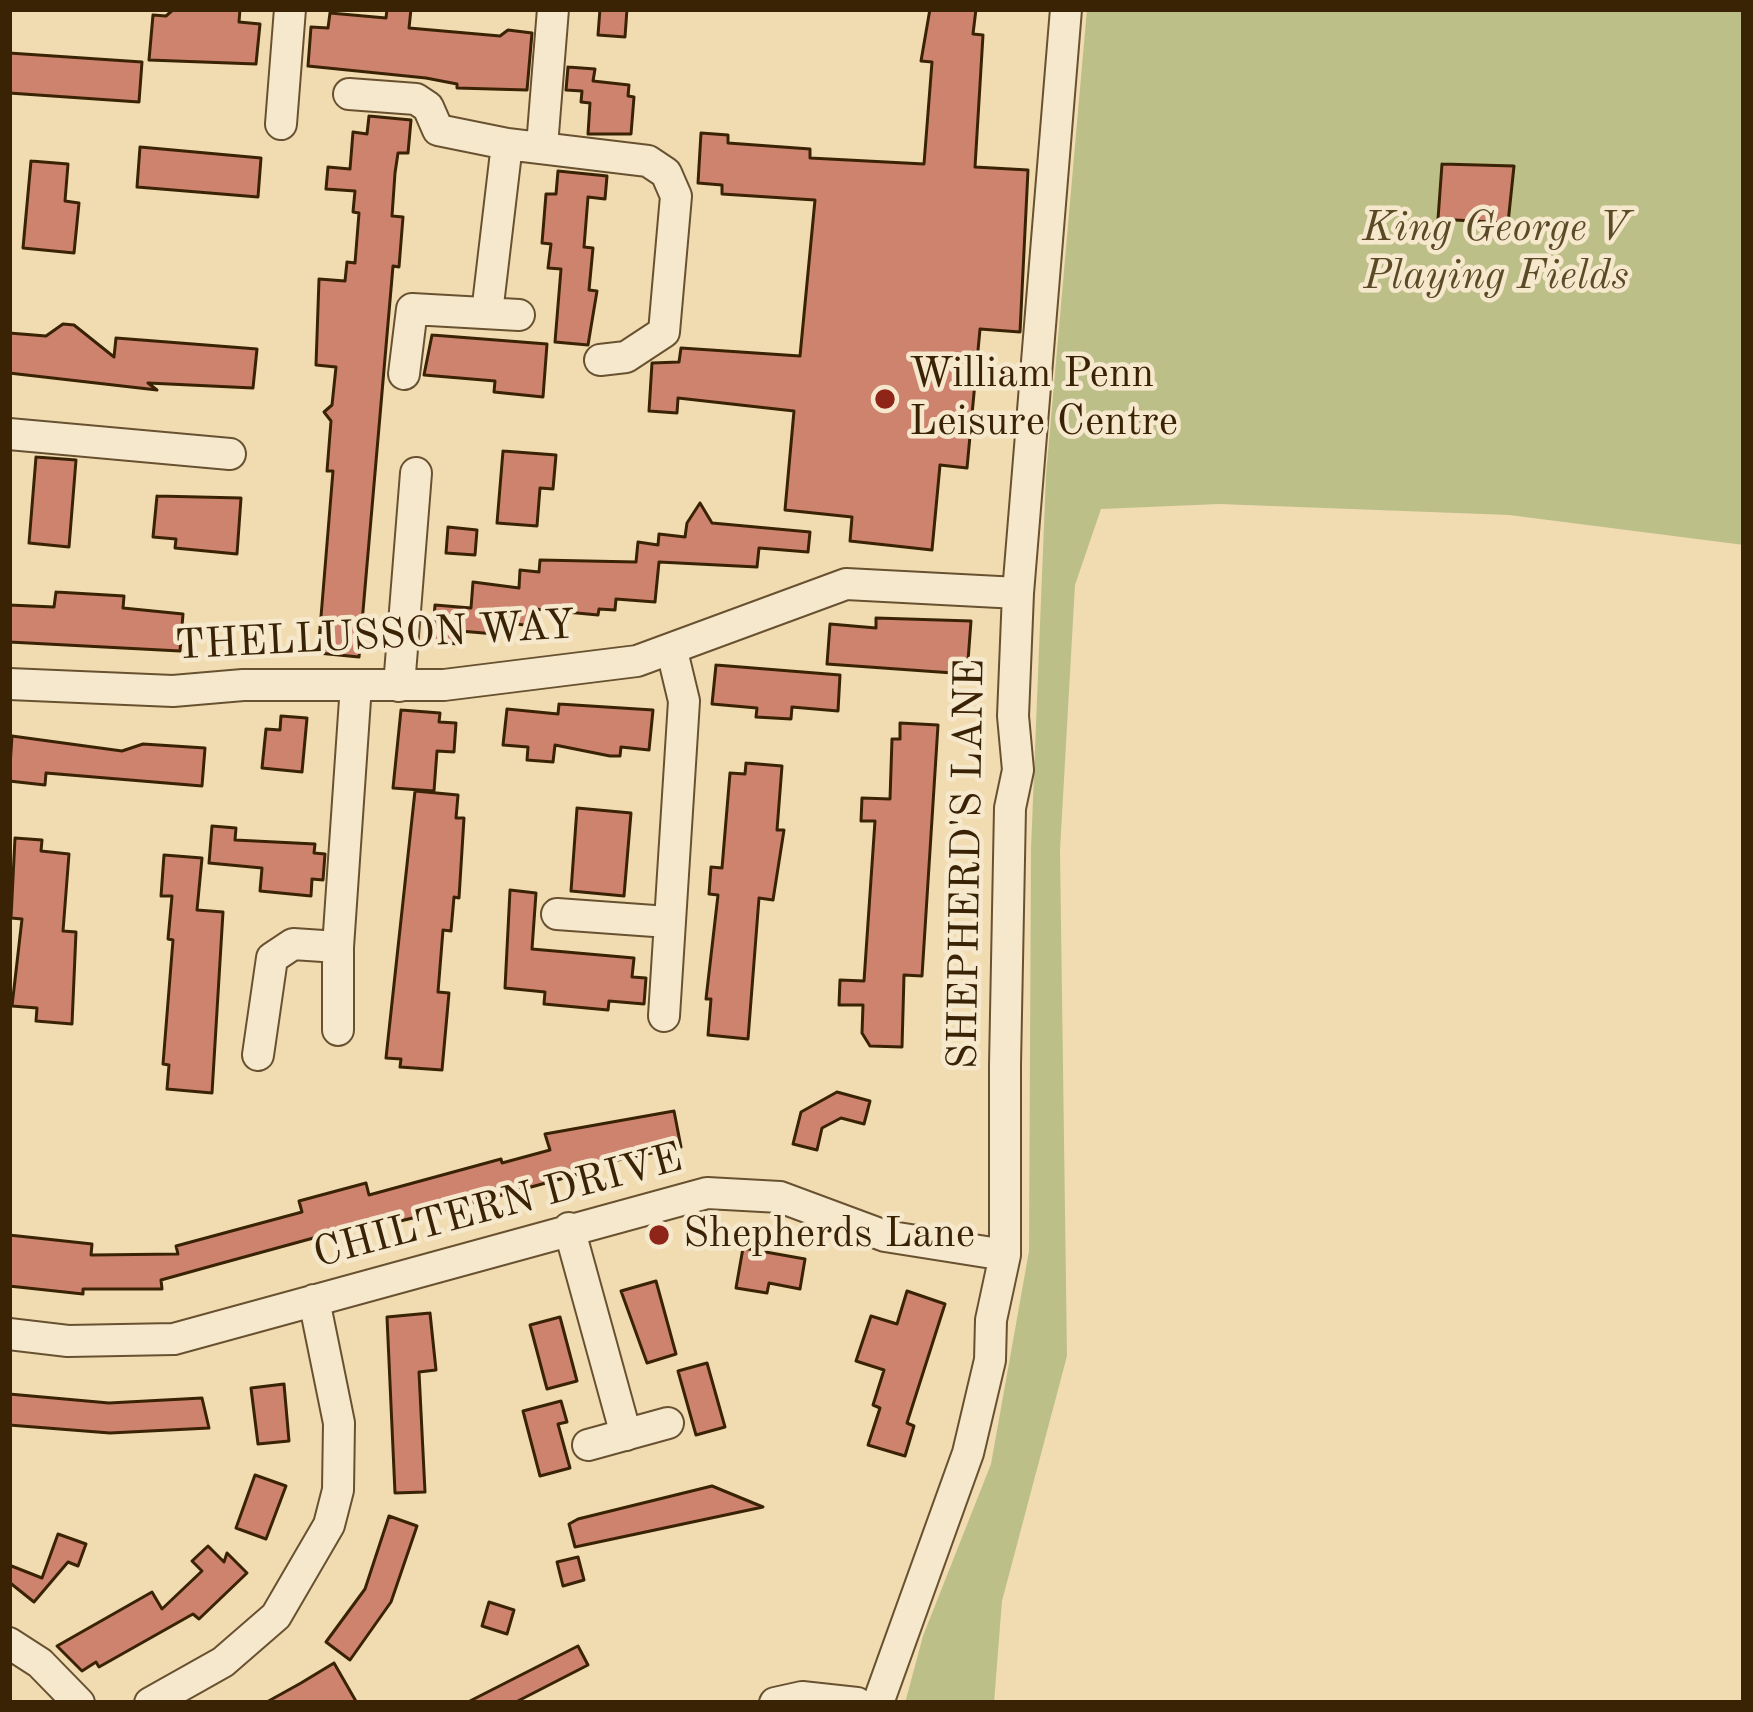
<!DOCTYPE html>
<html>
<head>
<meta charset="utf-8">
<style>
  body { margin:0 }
  #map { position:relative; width:1753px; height:1712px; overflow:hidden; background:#f1dcb1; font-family:"Old Standard TT",serif }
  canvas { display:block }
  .frame { position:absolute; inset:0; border:12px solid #3a2305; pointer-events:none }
</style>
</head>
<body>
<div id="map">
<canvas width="1753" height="1712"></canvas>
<div class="frame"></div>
</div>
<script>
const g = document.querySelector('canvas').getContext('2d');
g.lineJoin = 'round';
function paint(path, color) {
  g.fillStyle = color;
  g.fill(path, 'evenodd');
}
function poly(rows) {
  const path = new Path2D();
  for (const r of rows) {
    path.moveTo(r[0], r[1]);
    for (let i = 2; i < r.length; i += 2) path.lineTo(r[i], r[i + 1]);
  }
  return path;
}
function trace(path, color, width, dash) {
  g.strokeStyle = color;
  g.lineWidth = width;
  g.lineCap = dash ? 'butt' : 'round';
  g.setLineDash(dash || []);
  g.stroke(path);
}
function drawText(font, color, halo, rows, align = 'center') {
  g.font = font + ' "Old Standard TT",serif';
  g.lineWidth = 9;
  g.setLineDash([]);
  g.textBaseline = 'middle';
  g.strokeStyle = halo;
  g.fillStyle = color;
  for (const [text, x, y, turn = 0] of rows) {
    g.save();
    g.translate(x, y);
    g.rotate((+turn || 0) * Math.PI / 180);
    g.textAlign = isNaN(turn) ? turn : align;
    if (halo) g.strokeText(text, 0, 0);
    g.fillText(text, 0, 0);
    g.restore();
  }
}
const green = poly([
  [1087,9,1744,9,1744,545,1509,515,1219,504,1101,509,1075,585,1060,850,1067,1356,1002,1601,994,1703,905,1703,923,1636,991,1464,1029,1251,1031,849,1046,475]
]);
const building = poly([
  [174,9,240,9,239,22,260,24,256,64,149,60,153,15,166,16,174,9],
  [387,9,411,9,409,28,500,36,508,30,532,33,527,90,457,88,457,84,426,78,308,66,311,27,328,28,330,13,386,18,387,9],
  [600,9,627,9,625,37,598,35,600,9],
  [930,9,976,9,973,34,983,35,975,167,1028,170,1020,332,980,329,967,468,940,465,932,550,850,541,852,517,785,510,794,411,678,398,677,413,649,411,652,363,679,362,681,348,800,356,815,200,722,194,722,185,698,183,701,133,728,135,728,143,810,149,810,158,924,164,932,62,921,61,930,9],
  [9,53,142,62,139,102,9,93,9,53],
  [568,67,595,69,593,81,629,85,628,96,634,97,631,134,588,134,590,103,581,102,582,91,566,90,568,67],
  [369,116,411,120,408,153,398,153,395,173,392,216,403,217,399,267,393,266,359,657,318,653,333,471,327,471,331,421,324,412,332,405,336,367,316,365,319,279,345,281,347,262,355,263,359,213,353,212,355,191,326,189,328,167,350,169,353,132,367,134,369,116],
  [140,147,261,158,258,197,137,187,140,147],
  [31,161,68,164,65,201,79,203,74,253,23,248,31,161],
  [1442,164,1514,166,1508,223,1438,219,1442,164],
  [558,171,607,176,605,199,588,197,584,247,593,248,589,290,597,291,588,345,555,342,561,269,548,268,551,244,542,243,546,194,556,194,558,171],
  [63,324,74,325,114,357,116,338,257,349,253,388,148,383,157,390,9,373,9,333,46,336,63,324],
  [432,335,547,344,543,397,494,392,495,381,424,375,432,335],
  [503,451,556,455,553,489,540,488,537,526,497,523,503,451],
  [36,457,76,460,69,547,29,543,36,457],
  [157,496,241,498,237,554,175,548,176,539,153,537,157,496],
  [700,503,712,523,810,532,808,552,759,548,757,567,659,562,655,602,616,599,615,610,599,609,598,615,535,609,534,626,496,622,495,634,460,631,459,644,432,642,435,605,471,608,473,582,519,588,520,570,539,572,540,560,636,562,638,542,658,545,659,534,685,537,687,523,700,503],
  [448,527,477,530,475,555,446,553,448,527],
  [56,592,124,596,123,608,183,614,180,651,9,642,9,605,54,607,56,592],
  [876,618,971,621,967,674,827,664,830,624,876,628,876,618],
  [716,665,840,675,838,711,792,707,791,719,756,717,757,708,712,704,716,665],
  [559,704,653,710,649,750,621,747,620,756,610,756,555,745,553,762,527,760,528,747,503,745,507,709,558,714,559,704],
  [401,710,440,713,439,722,456,723,454,752,437,751,434,791,393,788,401,710],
  [281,716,307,718,302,772,262,768,266,729,280,730,281,716],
  [900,723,938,725,922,976,904,975,902,1047,870,1046,862,1033,863,1005,839,1005,840,980,864,981,875,821,861,821,862,798,890,799,892,739,900,739,900,723],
  [12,736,122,751,143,744,205,748,202,786,46,773,45,785,9,781,12,736],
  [746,763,782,766,777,830,784,830,773,900,759,898,748,1039,708,1035,711,999,706,999,718,895,709,894,711,867,722,868,730,773,745,774,746,763],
  [415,791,458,795,456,818,464,818,459,898,454,897,451,931,443,930,438,992,449,993,442,1070,400,1067,401,1059,386,1058,415,791],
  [577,808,631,813,624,896,571,891,577,808],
  [212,826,236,828,235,840,315,844,314,853,325,854,323,880,312,879,311,896,260,891,262,868,209,863,212,826],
  [15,838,42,840,41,851,69,854,63,931,76,932,72,1024,36,1021,37,1008,12,1006,22,919,11,918,15,838],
  [164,855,202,858,197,910,223,912,212,1093,167,1089,169,1065,163,1064,173,940,168,939,172,896,161,896,164,855],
  [510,890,536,893,532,949,634,958,632,977,646,978,644,1004,609,1001,608,1010,544,1004,545,992,505,988,510,890],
  [837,1092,870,1101,864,1124,841,1118,822,1128,817,1150,793,1144,801,1112,837,1092],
  [674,1111,681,1147,584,1167,586,1172,458,1207,392,1223,390,1217,215,1265,161,1280,162,1289,83,1289,83,1294,9,1286,9,1235,92,1244,91,1255,178,1254,176,1246,302,1212,299,1201,366,1183,369,1195,501,1159,502,1163,550,1150,545,1134,674,1111],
  [743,1248,805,1259,800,1289,769,1283,767,1293,736,1288,743,1248],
  [656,1281,676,1354,647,1363,621,1291,656,1281],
  [907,1291,945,1304,907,1423,914,1426,905,1456,868,1445,880,1408,873,1405,884,1370,856,1361,871,1316,897,1324,907,1291],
  [430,1313,436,1370,419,1372,425,1492,395,1493,387,1317,430,1313],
  [560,1317,577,1381,547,1389,530,1325,560,1317],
  [707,1363,725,1427,696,1435,678,1371,707,1363],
  [284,1384,289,1441,258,1444,251,1388,284,1384],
  [9,1394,109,1403,202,1398,209,1428,110,1433,9,1425,9,1394],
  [561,1401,567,1422,558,1424,570,1468,540,1476,523,1411,561,1401],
  [255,1475,286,1486,266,1539,236,1528,255,1475],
  [712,1486,763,1507,575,1547,569,1524,578,1519,712,1486],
  [389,1516,417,1526,391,1602,350,1660,326,1642,365,1589,389,1516],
  [58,1534,86,1544,78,1566,68,1562,34,1602,9,1582,9,1565,42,1578,58,1534],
  [208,1546,224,1562,227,1553,247,1573,199,1619,193,1614,99,1667,96,1662,82,1671,57,1646,152,1592,162,1609,202,1571,192,1561,208,1546],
  [578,1557,584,1580,563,1586,557,1562,578,1557],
  [489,1602,514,1610,507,1634,482,1626,489,1602],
  [578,1646,588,1665,514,1703,466,1703,578,1646],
  [334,1663,357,1703,265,1703,301,1683,334,1663]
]);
const minor = poly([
  [349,94,416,99,428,107,438,130,507,144],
  [281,124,290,9],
  [542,146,553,9],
  [487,313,507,144,648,161,666,173,676,196,664,332,626,357,600,360],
  [404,374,412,309,519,315],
  [9,434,230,454],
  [9,684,173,691,243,685,444,685,637,661,846,584,1018,593],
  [399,686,416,473],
  [557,914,668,922],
  [664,1016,684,701,672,651],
  [338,1030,338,947,356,685],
  [258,1055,272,958,293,944,338,947],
  [569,1228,626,1435],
  [9,1334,68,1341,174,1339,707,1193,780,1197,885,1236,1005,1255],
  [588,1445,668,1423],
  [9,1643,40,1663,79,1703],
  [150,1703,223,1662,276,1616,329,1525,338,1490,339,1423,314,1300],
  [775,1703,802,1697,857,1703],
  [878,1703,968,1453,990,1360,991,1320,1005,1255,1005,1065,1010,808,1018,770,1013,716,1018,593,1066,9]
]);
const markers = [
  [885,399,12,"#8f2418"],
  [659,1235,12,"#8f2418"]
];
const parkNames = [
  ["King George V",1496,229],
  ["Playing Fields",1496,277]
];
const poiNames = [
  ["William Penn",909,375],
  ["Leisure Centre",909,423],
  ["Shepherds Lane",683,1235]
];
const streetNames = [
  ["THELLUSSON WAY",375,637,-3],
  ["SHEPHERD'S LANE",968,864,-89],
  ["CHILTERN DRIVE",498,1207,-15]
];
paint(green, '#bdbf89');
paint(building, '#ce836f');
trace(building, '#3a2305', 3);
trace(minor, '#685130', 34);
trace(minor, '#f6e8cc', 30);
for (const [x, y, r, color] of markers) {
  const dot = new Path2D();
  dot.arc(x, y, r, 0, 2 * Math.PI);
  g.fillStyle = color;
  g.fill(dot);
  trace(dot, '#f6e8cc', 4.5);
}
drawText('italic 42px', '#5b4a26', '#f6e8cc', parkNames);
drawText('42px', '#3a2305', '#f6e8cc', poiNames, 'left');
drawText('42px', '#3a2305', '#f6e8cc', streetNames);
</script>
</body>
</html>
